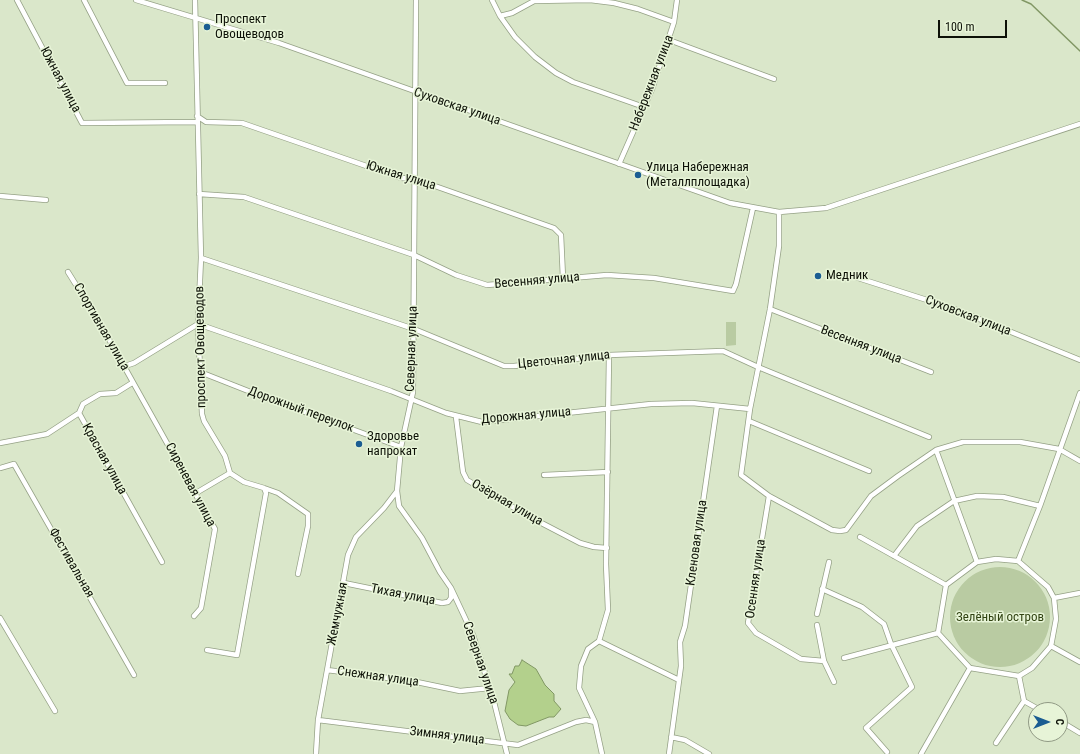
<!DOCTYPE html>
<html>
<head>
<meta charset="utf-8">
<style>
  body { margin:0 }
  #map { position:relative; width:1080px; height:754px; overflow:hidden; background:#dae7ca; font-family:"Roboto Condensed",sans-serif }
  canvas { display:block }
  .north { position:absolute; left:1028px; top:702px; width:40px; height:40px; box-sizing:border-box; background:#e7f4d7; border:1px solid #909984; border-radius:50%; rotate:90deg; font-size:11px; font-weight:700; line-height:16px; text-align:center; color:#0d1107 }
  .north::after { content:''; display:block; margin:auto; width:14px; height:18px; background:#1b5d92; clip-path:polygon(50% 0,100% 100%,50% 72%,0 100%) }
  .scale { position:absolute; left:938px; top:20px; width:69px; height:18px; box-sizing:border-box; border:2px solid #0d1107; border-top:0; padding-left:5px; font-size:12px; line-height:14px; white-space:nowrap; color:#0d1107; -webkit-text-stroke:3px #e7f4d7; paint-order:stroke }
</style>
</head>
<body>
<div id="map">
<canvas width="1080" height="754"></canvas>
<div class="north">С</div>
<div class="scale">100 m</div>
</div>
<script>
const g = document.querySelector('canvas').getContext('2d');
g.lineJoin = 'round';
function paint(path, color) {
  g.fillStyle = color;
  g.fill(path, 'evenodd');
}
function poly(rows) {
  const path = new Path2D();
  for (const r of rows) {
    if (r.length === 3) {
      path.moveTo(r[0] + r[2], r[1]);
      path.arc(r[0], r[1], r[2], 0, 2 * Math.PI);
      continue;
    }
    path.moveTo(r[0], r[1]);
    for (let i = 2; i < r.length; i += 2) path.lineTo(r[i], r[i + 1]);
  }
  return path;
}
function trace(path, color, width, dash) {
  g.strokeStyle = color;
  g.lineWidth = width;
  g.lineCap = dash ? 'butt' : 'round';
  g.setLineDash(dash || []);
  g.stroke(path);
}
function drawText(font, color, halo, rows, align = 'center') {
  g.font = font + ' "Roboto Condensed",sans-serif';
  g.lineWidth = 3;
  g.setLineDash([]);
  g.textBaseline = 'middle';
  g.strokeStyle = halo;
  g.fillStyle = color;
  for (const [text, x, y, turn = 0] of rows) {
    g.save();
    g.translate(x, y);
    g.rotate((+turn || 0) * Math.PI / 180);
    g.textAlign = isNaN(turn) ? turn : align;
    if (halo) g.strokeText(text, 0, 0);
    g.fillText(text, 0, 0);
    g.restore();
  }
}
const green = poly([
  [726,322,736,322,736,345,726,346],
  [1000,617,50]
]);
const water = poly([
  [522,660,536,669,545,685,554,694,554,701,561,709,554,717,549,717,526,726,518,725,510,719,505,711,509,690,515,682,509,674,512,674,515,666,519,666,522,660]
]);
const stream = poly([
  [1022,0,1031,4,1080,51]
]);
const minor = poly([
  [17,0,82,123,196,122],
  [84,0,127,83,165,83],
  [136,0,279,43,730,203,779,212,826,208,1080,124],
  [195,0,201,258,198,324,202,414,204,421,225,456,230,473,244,482,264,488,266,493,237,655,207,650],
  [416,0,413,392,401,447,397,491,399,506,422,538,440,572,451,588,473,635,494,702,507,754],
  [492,0,500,16,512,13,534,1,590,0,614,3,638,9,674,22],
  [500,16,515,37,535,57,556,73,573,82,644,107],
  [669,40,774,79],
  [197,116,206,122,242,123,401,178,415,179,554,228,561,235,563,278],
  [619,164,652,89,674,22,677,0],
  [199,194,244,197,414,255,456,275,487,285,607,275,654,278,733,291,736,284,753,208],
  [0,196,46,200],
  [779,212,779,246,770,309,750,409,741,475,769,496,832,530,840,531,846,530,871,496,898,476,936,450,963,442,1020,442,1059,449,1080,461],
  [201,258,414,329,504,366,514,366,609,355,723,351,758,367,929,437],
  [68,272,101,325,215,529,201,608,194,616],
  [855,277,952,308,1080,360],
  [770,309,931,372],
  [122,364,125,366,134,363,198,324,391,391,446,413,482,422,651,404,692,403,750,409],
  [200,372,266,398,401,447],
  [132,383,116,393,100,394,83,404,79,413,162,562],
  [456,417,463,472,467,480,528,516,580,543,594,547,607,548],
  [749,421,869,471],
  [0,443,47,434,79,413],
  [936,450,977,562],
  [0,468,14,464,134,675],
  [544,475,608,472],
  [264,488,278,493,308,514,308,526,298,574],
  [196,493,230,473],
  [769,496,748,623,756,633,801,659,824,661],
  [1040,506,1080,393],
  [860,537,946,585],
  [894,556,917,526,954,501,977,496,1003,497,1040,506,1018,561],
  [996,559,1018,561,1048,587,1054,598,1056,619,1051,646,1032,668,1019,676,970,668,938,633,946,585,977,562,996,559],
  [344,583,442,603,448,602,451,598,451,590],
  [822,589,862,607,884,624,891,644,912,687,866,728,887,752],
  [1054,598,1080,593],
  [817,614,829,562],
  [0,618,55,711],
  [817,625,824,661,834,682],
  [599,641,608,610,606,564,609,355],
  [1051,646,1080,662],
  [844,658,938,633],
  [327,670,412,681,460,691,490,688],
  [1024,701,1040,710],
  [318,720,518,745,576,722,586,720,595,722],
  [1060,721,1080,733],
  [671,737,685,740,709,754],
  [996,743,1024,701,1019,676],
  [316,754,318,720,348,555,356,537,384,508,397,491],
  [602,754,595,722,579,688,581,666,588,649,599,641,679,680],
  [669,754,681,666,680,642,685,626,717,406],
  [921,754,970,668]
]);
const markers = [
  [207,27,4,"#1b5d92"],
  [638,175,4,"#1b5d92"],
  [818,276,4,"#1b5d92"],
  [359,444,4,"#1b5d92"]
];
const poiNames = [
  ["Проспект",215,20],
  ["Овощеводов",215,35],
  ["Улица Набережная",646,168],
  ["(Металлплощадка)",646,183],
  ["Медник",826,276],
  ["Здоровье",367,437],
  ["напрокат",367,452]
];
const streetNames = [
  ["Южная улица",60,80,62],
  ["Набережная улица",652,83,-69],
  ["Суховская улица",457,107,19],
  ["Южная улица",401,176,17],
  ["Весенняя улица",537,281,-5],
  ["Суховская улица",968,316,21],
  ["Спортивная улица",101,327,60],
  ["Весенняя улица",861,345,21],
  ["проспект Овощеводов",201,347,-91],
  ["Северная улица",412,349,-88],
  ["Цветочная улица",564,360,-6],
  ["Дорожный переулок",301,410,20],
  ["Дорожная улица",526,416,-5],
  ["Красная улица",104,459,61],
  ["Сиреневая улица",190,485,62],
  ["Озёрная улица",507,503,30],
  ["Кленовая улица",697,543,-82],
  ["Фестивальная",71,563,60],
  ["Осенняя улица",756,579,-82],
  ["Тихая улица",403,595,11],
  ["Жемчужная",338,614,-79],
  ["Северная улица",480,663,71],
  ["Снежная улица",378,677,8],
  ["Зимняя улица",447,736,7]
];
const parkNames = [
  ["Зелёный остров",1000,618]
];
paint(green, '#b9cba2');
paint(water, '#b3d08c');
trace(water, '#819764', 1);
trace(stream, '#819764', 1.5);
trace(minor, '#95a186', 6);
trace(minor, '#fff', 4.5);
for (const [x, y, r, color] of markers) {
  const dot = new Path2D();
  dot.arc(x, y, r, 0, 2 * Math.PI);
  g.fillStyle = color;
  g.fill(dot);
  trace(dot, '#e7f4d7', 1.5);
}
drawText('13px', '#0d1107', '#e7f4d7', poiNames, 'left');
drawText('13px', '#0d1107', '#e7f4d7', streetNames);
drawText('13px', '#314312', '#e7f4d7', parkNames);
</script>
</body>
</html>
